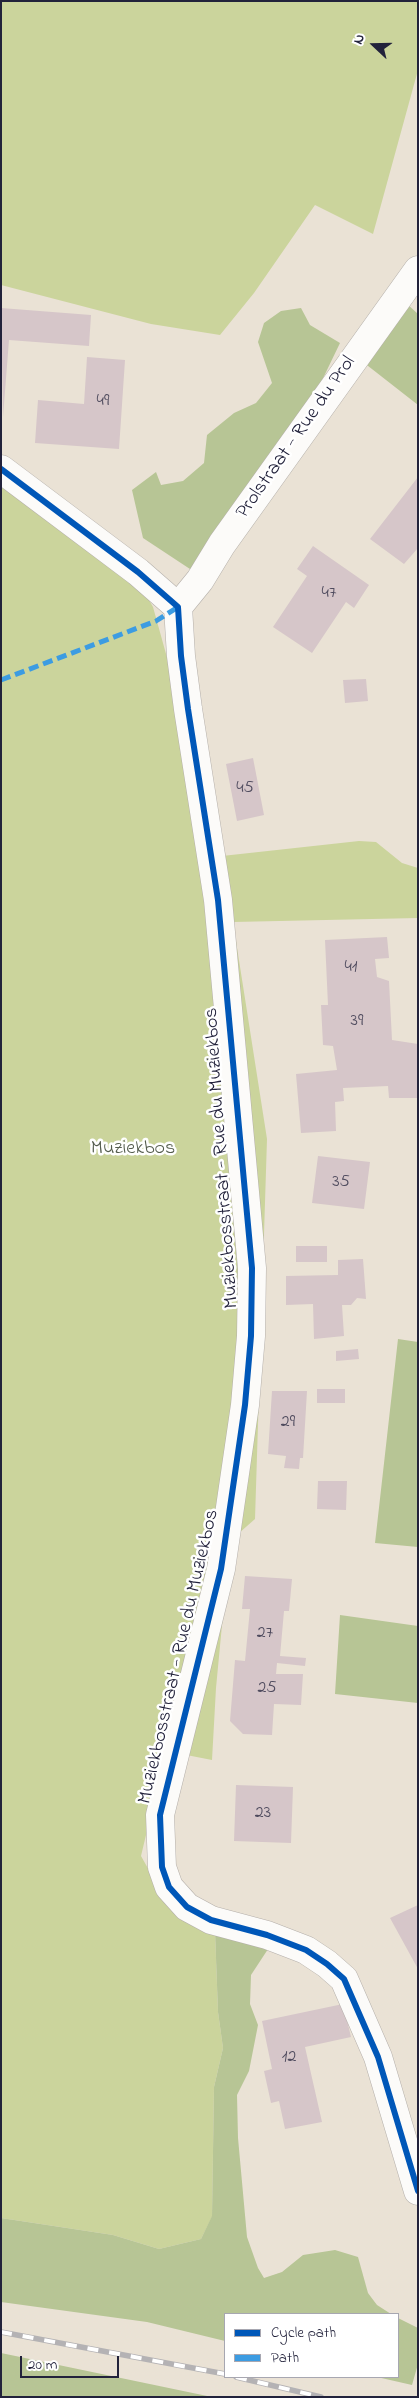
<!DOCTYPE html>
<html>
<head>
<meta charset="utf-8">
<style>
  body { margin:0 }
  #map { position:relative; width:419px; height:2398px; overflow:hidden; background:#eae2d5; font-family:"Indie Flower",sans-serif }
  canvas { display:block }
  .frame { position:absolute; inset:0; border:2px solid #22223b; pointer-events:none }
  .legend { position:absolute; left:224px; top:2313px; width:175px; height:65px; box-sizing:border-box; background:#fff; border:1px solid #a7a7b1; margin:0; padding:6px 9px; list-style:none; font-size:15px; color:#22223b }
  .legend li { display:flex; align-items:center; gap:10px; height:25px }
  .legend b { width:25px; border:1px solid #a7a7b1 }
  .north { position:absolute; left:349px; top:20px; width:50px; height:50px; -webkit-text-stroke:4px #fff; paint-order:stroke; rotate:291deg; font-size:14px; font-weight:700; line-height:20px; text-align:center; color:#22223b }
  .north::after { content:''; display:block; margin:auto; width:18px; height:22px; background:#22223b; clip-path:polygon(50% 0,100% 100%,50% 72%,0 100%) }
  .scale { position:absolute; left:20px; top:2356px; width:99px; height:22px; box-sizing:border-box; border:2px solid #22223b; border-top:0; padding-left:6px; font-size:15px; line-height:18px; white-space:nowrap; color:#22223b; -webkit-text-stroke:4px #fff; paint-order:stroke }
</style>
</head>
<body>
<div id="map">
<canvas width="419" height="2398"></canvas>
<div class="frame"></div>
<ul class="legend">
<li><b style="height:6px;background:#0057b8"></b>Cycle path</li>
<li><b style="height:6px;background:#3c9ce2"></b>Path</li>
</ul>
<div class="north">N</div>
<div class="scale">20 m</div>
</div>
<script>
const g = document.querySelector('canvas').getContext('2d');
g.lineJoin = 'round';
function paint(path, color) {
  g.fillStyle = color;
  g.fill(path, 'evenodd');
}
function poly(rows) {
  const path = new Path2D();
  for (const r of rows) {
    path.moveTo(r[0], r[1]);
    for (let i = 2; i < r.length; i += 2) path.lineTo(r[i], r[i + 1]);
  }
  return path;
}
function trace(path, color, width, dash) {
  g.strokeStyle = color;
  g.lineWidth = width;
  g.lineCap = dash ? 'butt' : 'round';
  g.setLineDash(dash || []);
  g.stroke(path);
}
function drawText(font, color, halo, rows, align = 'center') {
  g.font = font + ' "Indie Flower",sans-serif';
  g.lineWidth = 5;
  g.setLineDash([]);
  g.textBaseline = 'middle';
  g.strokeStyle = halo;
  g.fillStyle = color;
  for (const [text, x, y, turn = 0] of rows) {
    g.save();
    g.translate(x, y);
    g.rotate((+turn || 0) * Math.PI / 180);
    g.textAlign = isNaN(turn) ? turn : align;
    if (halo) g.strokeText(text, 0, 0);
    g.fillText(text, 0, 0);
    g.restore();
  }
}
const green = poly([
  [1,1,418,1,418,70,373,234,315,205,254,293,220,335,151,324,1,285],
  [1,477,133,572,153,607,222,856,359,841,376,842,402,863,418,868,418,918,233,922,267,1139,255,1519,230,1541,216,1688,212,1760,166,1751,141,1856,163,1895,215,1931,218,2012,223,2048,214,2087,212,2217,201,2239,159,2249,113,2235,1,2218]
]);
const forest = poly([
  [406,303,418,314,418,405,363,362],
  [301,308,310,325,340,343,314,397,193,571,143,538,132,490,156,472,161,485,183,481,204,463,207,435,234,413,256,403,272,383,258,342,264,323,281,311],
  [398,1339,418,1342,418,1547,375,1543],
  [340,1615,418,1626,418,1703,335,1694],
  [215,1931,272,1943,251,1975,250,2004,258,2025,249,2071,237,2095,238,2138,247,2237,258,2268,264,2278,282,2272,303,2255,335,2250,358,2257,368,2293,377,2305,391,2314,225,2314,225,2341,147,2322,1,2302,1,2218,113,2235,159,2249,201,2239,212,2216,214,2087,223,2048,218,2012],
  [398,2318,418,2328,418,2364,412,2385,377,2377,398,2377],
  [1,2353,212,2397,1,2397]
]);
const building = poly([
  [1,308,91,315,89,346,9,340,3,417],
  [87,357,125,360,119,449,35,443,38,400,84,404],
  [418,477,418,548,404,564,370,539],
  [313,546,369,585,354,608,346,602,312,653,273,627,307,576,297,569],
  [366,679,368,701,345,703,343,680],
  [253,758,264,815,237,821,226,764],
  [387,937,389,958,375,959,377,977,389,981,392,1040,418,1044,418,1098,389,1098,388,1086,343,1088,344,1101,335,1102,336,1131,301,1133,296,1074,337,1070,333,1046,323,1045,321,1005,328,1005,325,940],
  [318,1156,370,1162,364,1209,312,1203],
  [296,1246,327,1246,327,1262,296,1262],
  [363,1259,366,1299,357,1298,351,1305,342,1305,344,1336,314,1339,313,1304,286,1305,286,1276,338,1275,338,1260],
  [358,1349,359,1359,336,1361,336,1351],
  [317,1389,345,1389,345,1403,317,1403],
  [272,1391,307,1391,303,1458,300,1458,299,1469,284,1468,286,1456,268,1454],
  [318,1481,347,1481,346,1510,317,1509],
  [245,1576,292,1579,289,1611,284,1611,280,1656,306,1658,305,1666,277,1663,276,1674,303,1674,301,1705,274,1704,272,1735,243,1734,230,1721,235,1660,245,1661,250,1609,242,1609],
  [236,1785,293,1787,291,1843,234,1841],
  [418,1905,418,1969,390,1918],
  [343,2004,351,2037,305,2047,322,2122,285,2129,279,2101,271,2103,264,2071,272,2069,262,2021]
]);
const minor = poly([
  [1,469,138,572,178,607,181,656,188,709,218,900,252,1268,251,1336,245,1405,221,1569,160,1815,162,1867,169,1887,187,1907,211,1920,267,1935,306,1950,327,1964,344,1979,378,2057,418,2191],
  [178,607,200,580,222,544,418,270]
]);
const rail = poly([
  [1,2332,225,2374],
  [236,2377,321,2397]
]);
const quiet = poly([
  [1,680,156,621,178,607]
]);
const cycleway = poly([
  [1,469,138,572,178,607,181,656,188,709,218,900,252,1268,251,1336,245,1405,221,1569,160,1815,162,1867,169,1887,187,1907,211,1920,267,1935,306,1950,327,1964,344,1979,378,2057,418,2191]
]);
const numberNames = [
  ["49",103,402],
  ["47",329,594],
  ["45",245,789],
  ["41",351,968],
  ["39",357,1022],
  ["35",341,1183],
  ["29",288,1423],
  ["27",265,1634],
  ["25",267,1689],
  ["23",263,1814],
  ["12",289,2058]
];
const streetNames = [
  ["Prolstraat - Rue du Prol",297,438,-55],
  ["Muziekbosstraat - Rue du Muziekbos",223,1158,-94],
  ["Muziekbosstraat - Rue du Muziekbos",180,1657,-77]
];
const parkNames = [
  ["Muziekbos",133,1150]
];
paint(green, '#cbd49c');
paint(forest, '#b7c595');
paint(building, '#d6c6c9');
trace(minor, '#b4afaa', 29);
trace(minor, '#fcfbf9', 28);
trace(rail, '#b4b2b4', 5.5);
trace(rail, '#fff', 4, [11]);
trace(quiet, '#3c9ce2', 5, [10, 5]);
trace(cycleway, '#0057b8', 6);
drawText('18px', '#4f4b5e', null, numberNames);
drawText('20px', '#22223b', '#fff', streetNames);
drawText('20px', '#545c4d', '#fff', parkNames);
</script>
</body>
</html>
